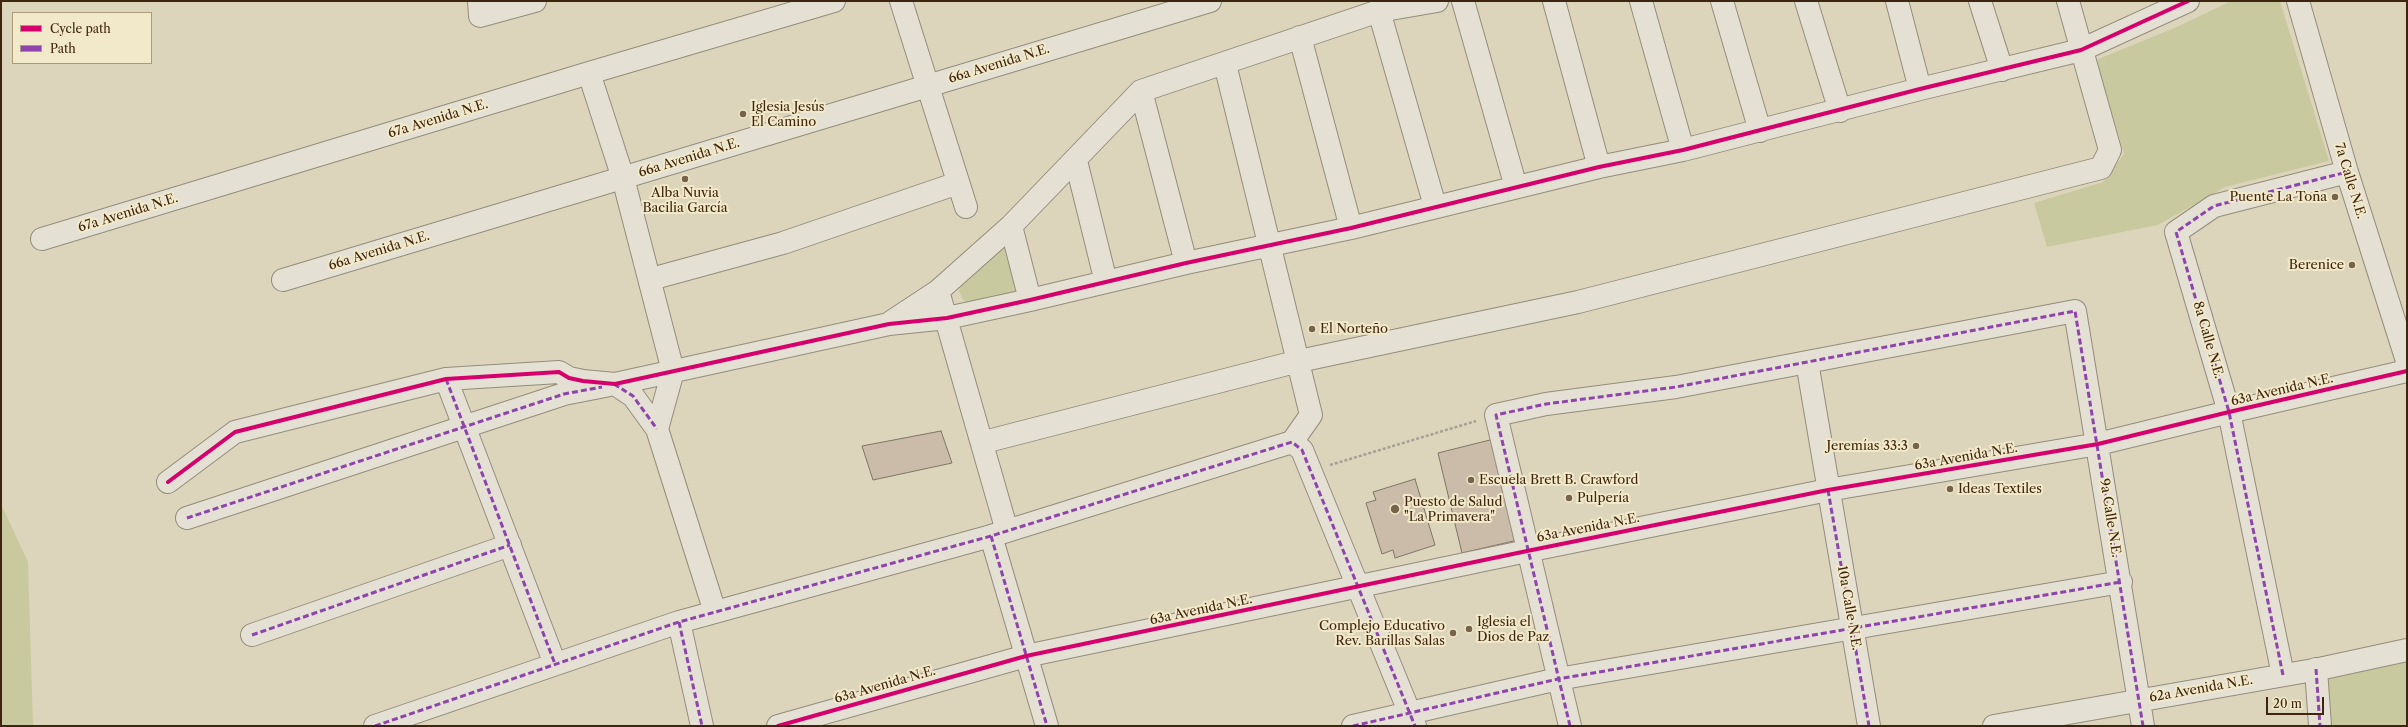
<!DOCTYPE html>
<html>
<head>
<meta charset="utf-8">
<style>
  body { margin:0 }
  #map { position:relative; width:2408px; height:727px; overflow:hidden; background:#ddd5bb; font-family:"Libre Caslon Text",serif }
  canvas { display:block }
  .frame { position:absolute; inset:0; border:2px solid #3e250f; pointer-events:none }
  .legend { position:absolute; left:12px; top:12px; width:140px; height:52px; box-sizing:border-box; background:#f2e9ca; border:1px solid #aa9b7f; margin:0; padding:5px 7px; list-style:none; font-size:12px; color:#3e250f }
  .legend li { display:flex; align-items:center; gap:8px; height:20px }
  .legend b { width:20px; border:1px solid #aa9b7f }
  .scale { position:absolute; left:2266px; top:697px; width:58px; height:18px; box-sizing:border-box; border:2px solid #3e250f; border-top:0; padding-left:5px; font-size:12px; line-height:14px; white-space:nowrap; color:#3e250f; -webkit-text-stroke:3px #f2e9ca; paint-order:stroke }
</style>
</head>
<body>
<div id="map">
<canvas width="2408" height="727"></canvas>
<div class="frame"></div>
<ul class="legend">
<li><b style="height:5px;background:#d6006c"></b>Cycle path</li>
<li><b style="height:5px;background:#8e44ad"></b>Path</li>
</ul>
<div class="scale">20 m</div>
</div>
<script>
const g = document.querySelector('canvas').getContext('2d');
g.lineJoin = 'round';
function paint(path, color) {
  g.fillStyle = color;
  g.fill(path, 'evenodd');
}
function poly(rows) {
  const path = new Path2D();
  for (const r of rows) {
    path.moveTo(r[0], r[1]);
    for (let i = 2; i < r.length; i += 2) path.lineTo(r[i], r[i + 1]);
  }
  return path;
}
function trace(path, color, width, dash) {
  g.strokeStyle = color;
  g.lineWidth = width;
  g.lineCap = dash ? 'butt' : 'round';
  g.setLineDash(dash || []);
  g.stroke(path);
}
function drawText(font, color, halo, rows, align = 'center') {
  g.font = font + ' "Libre Caslon Text",serif';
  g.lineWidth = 4;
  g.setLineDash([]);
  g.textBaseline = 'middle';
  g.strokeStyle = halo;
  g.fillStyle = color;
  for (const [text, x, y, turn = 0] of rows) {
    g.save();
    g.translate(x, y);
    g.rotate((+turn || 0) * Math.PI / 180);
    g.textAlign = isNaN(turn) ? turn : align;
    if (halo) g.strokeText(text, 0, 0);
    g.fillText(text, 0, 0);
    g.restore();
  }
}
const green = poly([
  [2231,1,2280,1,2329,161,2225,187,2158,225,2047,247,2034,203,2103,182,2124,154,2096,60,2179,26],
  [1005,241,1018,292,969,304,963,300,959,291,961,281],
  [1,504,28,562,33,726,1,726],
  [2407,650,2407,726,2322,726,2319,669]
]);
const building = poly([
  [941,431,952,463,873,480,862,446,941,431],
  [1494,439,1518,540,1462,553,1438,453,1494,439],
  [1415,479,1435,545,1395,558,1393,550,1382,554,1366,503,1376,500,1373,492,1415,479]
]);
const path = poly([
  [1330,465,1476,421]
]);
const minor = poly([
  [479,1,480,16,535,1],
  [901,1,966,207],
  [1463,1,1516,187],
  [1554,1,1599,167],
  [1641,1,1683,150],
  [1722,1,1760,131],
  [1806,1,1840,111],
  [1897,1,1920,89],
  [1980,1,2002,70],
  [2298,1,2347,172,2407,361],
  [1379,11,1435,206],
  [1300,37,1351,228],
  [1225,64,1311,415,1292,442],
  [589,73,623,178,673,371,657,429,715,612],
  [1141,91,1186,263],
  [1076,161,1106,282],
  [1011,226,1030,300],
  [42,239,589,73,834,1],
  [651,279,783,243,958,183],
  [283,280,1210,1],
  [891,322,938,291],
  [1807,362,1869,726],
  [446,379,555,664],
  [984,442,1299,361,1578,302,2101,168,2110,150,2068,1],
  [168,482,235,432,446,379,559,372,569,378,583,381,615,384,889,324,947,318,1030,300,1186,263,1351,228,1599,167,1683,150,1920,89,2081,50,2188,1],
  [187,518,564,394,615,384,633,396,657,429],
  [1007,531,938,291,1011,226,1141,91,1379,11,1437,1],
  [991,536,1047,726],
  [679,622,702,726],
  [252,635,510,545],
  [2316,669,2320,726],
  [2283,675,2229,412,2176,232,2214,206,2347,172],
  [375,726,679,622,991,536,1292,442,1302,450,1415,726],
  [778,726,1026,656,1527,551,1828,490,2098,444,2229,412,2407,371],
  [1353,726,1558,679,2121,582],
  [1570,726,1496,415,1546,404,1676,387,2075,311,2143,726],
  [1994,726,2319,669,2407,650]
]);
const quiet = poly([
  [446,379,555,664],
  [614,384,633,396,657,429],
  [1828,490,1869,726],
  [187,518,564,394,602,387],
  [991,536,1047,726],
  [679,622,702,726],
  [252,635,510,545],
  [2316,669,2320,726],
  [2283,675,2229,412,2176,232,2214,206,2347,172],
  [375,726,679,622,991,536,1292,442,1302,450,1415,726],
  [1353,726,1558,679,2121,582],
  [1570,726,1496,415,1546,404,1676,387,2075,311,2143,726]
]);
const cycleway = poly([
  [168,482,235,432,446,379,559,372,569,378,583,381,615,384,889,324,947,318,1030,300,1186,263,1351,228,1599,167,1683,150,1920,89,2081,50,2188,1],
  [778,726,1026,656,1527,551,1828,490,2098,444,2229,412,2407,371]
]);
const markers = [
  [743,114,4,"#76634b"],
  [685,179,4,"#76634b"],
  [2335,197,4,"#76634b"],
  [2352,265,4,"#76634b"],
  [1312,329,4,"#76634b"],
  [1916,446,4,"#76634b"],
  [1471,480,4,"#76634b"],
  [1950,489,4,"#76634b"],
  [1569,498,4,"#76634b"],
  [1395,509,5,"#76634b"],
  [1469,629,4,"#76634b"],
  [1453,633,4,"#76634b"]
];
const streetNames = [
  ["66a Avenida N.E.",999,64,-17],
  ["67a Avenida N.E.",438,119,-17],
  ["66a Avenida N.E.",689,158,-17],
  ["7a Calle N.E.",2350,181,73],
  ["67a Avenida N.E.",128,213,-17],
  ["66a Avenida N.E.",379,251,-17],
  ["8a Calle N.E.",2208,340,74],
  ["63a Avenida N.E.",2282,390,-13],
  ["63a Avenida N.E.",1966,457,-10],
  ["9a Calle N.E.",2110,518,81],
  ["63a Avenida N.E.",1588,528,-11],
  ["10a Calle N.E.",1849,608,80],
  ["63a Avenida N.E.",1201,610,-12],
  ["63a Avenida N.E.",885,685,-16],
  ["62a Avenida N.E.",2201,689,-10]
];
const poiNames = [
  ["Iglesia Jesús",751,107],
  ["El Camino",751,122],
  ["Alba Nuvia",685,193,"center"],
  ["Bacilia García",685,208,"center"],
  ["Puente La Toña",2327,197,"right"],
  ["Berenice",2344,265,"right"],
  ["El Norteño",1320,329],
  ["Jeremías 33:3",1908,446,"right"],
  ["Escuela Brett B. Crawford",1479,480],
  ["Ideas Textiles",1958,489],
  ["Pulpería",1577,498],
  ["Puesto de Salud",1404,502],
  ["\"La Primavera\"",1404,517],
  ["Iglesia el",1477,622],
  ["Dios de Paz",1477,637],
  ["Complejo Educativo",1445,626,"right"],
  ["Rev. Barillas Salas",1445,641,"right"]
];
paint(green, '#c9c99f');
paint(building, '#cbbcaa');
trace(building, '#7d7565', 1);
trace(minor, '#948c7b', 24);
trace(path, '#a6a094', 2.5, [3, 2]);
trace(minor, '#e4e0d3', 22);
trace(quiet, '#8e44ad', 3, [6, 3]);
trace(cycleway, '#d6006c', 4);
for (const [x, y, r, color] of markers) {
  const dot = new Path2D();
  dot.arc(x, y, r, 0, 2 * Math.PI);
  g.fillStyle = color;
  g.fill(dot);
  trace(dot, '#f2e9ca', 1.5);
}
drawText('13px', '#3e250f', '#f2e9ca', streetNames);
drawText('13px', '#3e250f', '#f2e9ca', poiNames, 'left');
</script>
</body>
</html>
